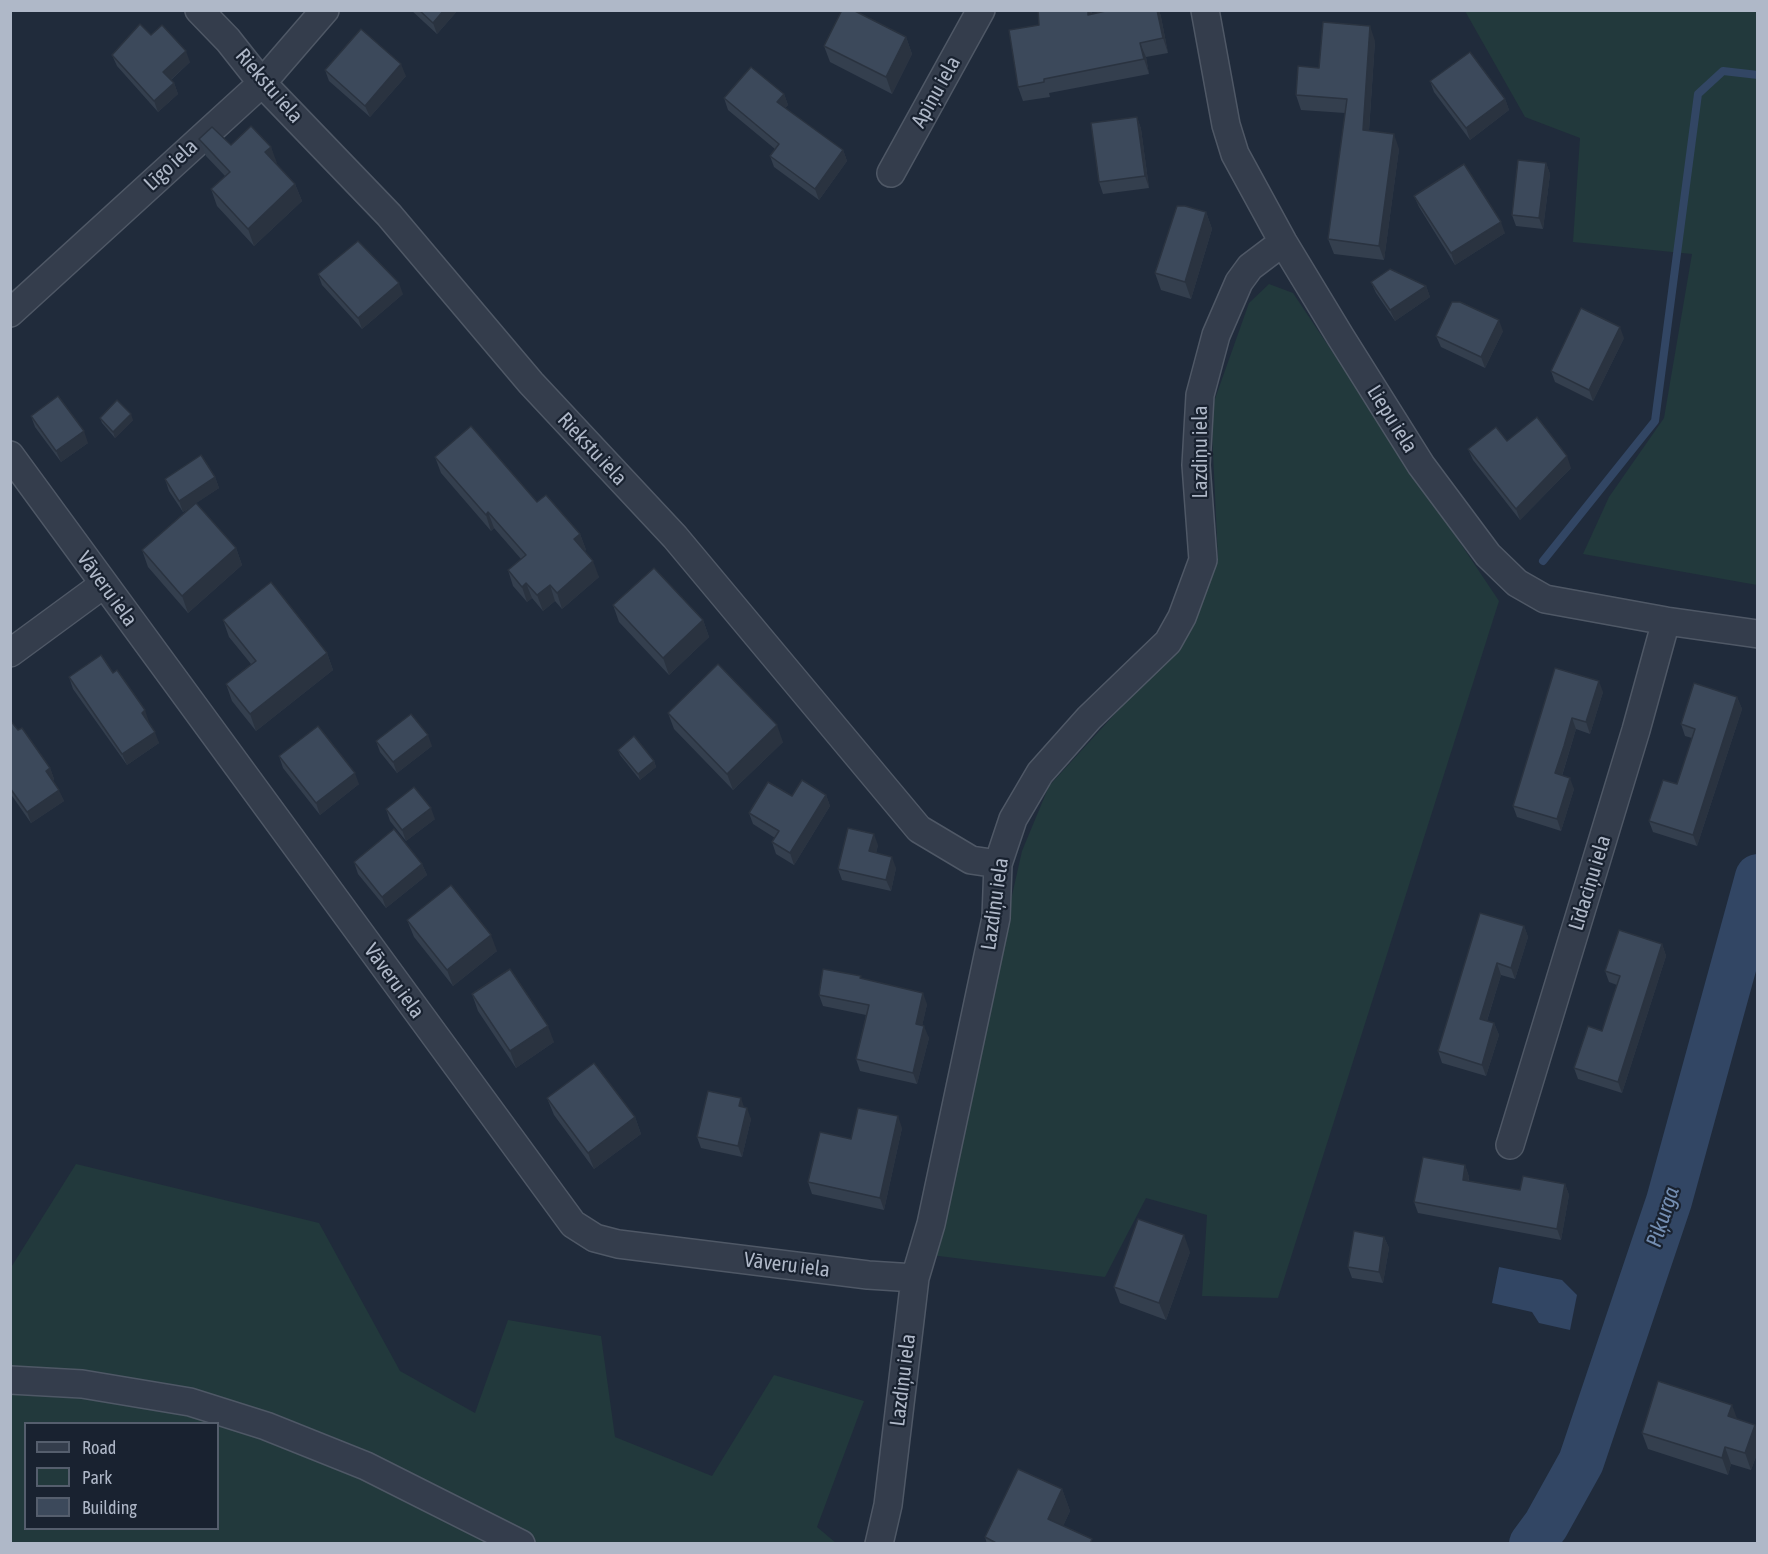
<!DOCTYPE html>
<html>
<head>
<meta charset="utf-8">
<style>
  body { margin:0 }
  #map { position:relative; width:1768px; height:1554px; overflow:hidden; background:#202b3b; font-family:"Asap Condensed",sans-serif }
  canvas { display:block }
  .frame { position:absolute; inset:0; border:12px solid #afb8c8; pointer-events:none }
  .legend { position:absolute; left:24px; top:1422px; width:195px; height:108px; box-sizing:border-box; background:#192230; border:2px solid #555e6d; margin:0; padding:8px 10px; list-style:none; font-size:18px; color:#afb8c8 }
  .legend li { display:flex; align-items:center; gap:12px; height:30px }
  .legend b { width:30px; border:2px solid #555e6d }
</style>
</head>
<body>
<div id="map">
<canvas width="1768" height="1554"></canvas>
<div class="frame"></div>
<ul class="legend">
<li><b style="height:8px;background:#343d4c"></b>Road</li>
<li><b style="height:16px;background:#22393c"></b>Park</li>
<li><b style="height:16px;background:#3c495b"></b>Building</li>
</ul>
</div>
<script>
const g = document.querySelector('canvas').getContext('2d');
g.lineJoin = 'round';
function paint(path, color) {
  g.fillStyle = color;
  g.fill(path, 'evenodd');
}
function poly(rows) {
  const path = new Path2D();
  for (const r of rows) {
    path.moveTo(r[0], r[1]);
    for (let i = 2; i < r.length; i += 2) path.lineTo(r[i], r[i + 1]);
  }
  return path;
}
function trace(path, color, width, dash) {
  g.strokeStyle = color;
  g.lineWidth = width;
  g.lineCap = dash ? 'butt' : 'round';
  g.setLineDash(dash || []);
  g.stroke(path);
}
function drawText(font, color, halo, rows, align = 'center') {
  g.font = font + ' "Asap Condensed",sans-serif';
  g.lineWidth = 4.5;
  g.setLineDash([]);
  g.textBaseline = 'middle';
  g.strokeStyle = halo;
  g.fillStyle = color;
  for (const [text, x, y, turn = 0] of rows) {
    g.save();
    g.translate(x, y);
    g.rotate((+turn || 0) * Math.PI / 180);
    g.textAlign = isNaN(turn) ? turn : align;
    if (halo) g.strokeText(text, 0, 0);
    g.fillText(text, 0, 0);
    g.restore();
  }
}
const green = poly([
  [1465,11,1757,11,1757,585,1583,554,1609,497,1664,418,1692,254,1573,242,1580,138,1525,117],
  [1269,284,1293,293,1499,601,1278,1298,1202,1296,1207,1215,1146,1198,1105,1277,931,1255,1022,851,1049,786,1187,635,1218,560,1211,410,1249,303],
  [76,1164,319,1223,400,1371,475,1413,508,1320,601,1336,615,1437,712,1476,774,1375,864,1401,817,1527,836,1543,11,1543,10,1269],
  [26,1424,218,1424,218,1528,26,1528]
]);
const water = poly([
  [1499,1267,1562,1280,1577,1295,1570,1330,1539,1323,1532,1312,1492,1303]
]);
const stream = poly([
  [1543,561,1655,421,1698,94,1723,71,1758,75]
]);
const river = poly([
  [1532,1544,1546,1525,1581,1462,1669,1201,1758,877]
]);
const street = poly([
  [199,10,228,40,262,83,389,215,531,383,675,537,919,829,971,860,998,864],
  [1205,10,1226,125,1235,154,1283,242,1340,336,1421,465,1488,555,1517,583,1545,599,1666,621,1758,634],
  [891,173,981,10],
  [10,313,262,83,325,10],
  [10,455,573,1224,595,1238,618,1244,868,1275,915,1278],
  [10,653,104,584],
  [1510,1145,1636,730,1666,621],
  [10,1380,82,1384,190,1402,266,1426,366,1466,521,1544],
  [879,1544,888,1505,915,1278,931,1224,996,918,998,864,1013,819,1040,773,1089,718,1168,642,1182,617,1203,560,1196,465,1200,395,1216,335,1239,282,1250,267,1283,242]
]);
const wall = poly([
  [411,10,458,10,437,34],
  [1038,10,1091,10,1092,14,1110,10,1159,10,1161,17,1168,53,1146,57,1149,74,1049,93,1050,97,1023,101,1018,87,1039,25],
  [151,35,190,62,171,80,174,83,178,94,158,112,117,66,112,55],
  [906,37,912,54,892,94,830,62,824,46],
  [1375,41,1369,131,1399,149,1384,260,1334,254,1328,239,1345,113,1301,110,1296,95,1319,68],
  [325,70,406,76,370,117,329,81],
  [1430,81,1505,99,1509,110,1470,140,1434,92],
  [784,94,788,105,785,108,843,150,847,161,819,200,774,167,770,156,775,149,728,110,724,98],
  [1137,117,1141,129,1149,188,1103,194,1099,182],
  [199,139,231,145,271,147,276,164,295,184,302,201,254,246,217,206,211,189,225,176,206,156],
  [1546,163,1550,174,1543,229,1516,226,1512,215],
  [1414,196,1505,233,1455,265,1419,207],
  [1206,212,1212,229,1191,299,1161,290,1155,273],
  [318,274,403,294,362,329,322,285],
  [1371,282,1426,286,1430,297,1395,321,1376,293],
  [1503,331,1485,368,1441,347,1436,336],
  [1624,338,1593,401,1555,382,1551,371],
  [31,416,88,443,61,462,35,427],
  [100,418,133,420,115,438,102,423],
  [1507,441,1571,468,1520,520,1473,460,1468,449],
  [435,457,537,502,580,534,586,550,584,551,599,577,562,609,555,601,543,611,532,598,527,602,513,586,508,570,521,559,494,528,491,531,441,473],
  [215,477,219,488,196,503,236,548,242,565,188,613,148,567,142,550,191,507,183,512,169,491,165,479],
  [613,605,703,620,709,637,669,675,619,622],
  [223,620,327,653,333,670,256,731,232,701,226,684,251,664,229,637],
  [1555,668,1603,692,1590,734,1576,729,1562,776,1574,789,1561,831,1517,817,1513,806],
  [113,673,149,722,148,722,159,743,127,765,73,689,69,677],
  [1737,697,1742,709,1697,846,1653,832,1649,821,1677,784,1692,738,1685,736,1681,724],
  [668,713,783,742,733,790,674,729],
  [10,720,18,730,50,768,54,779,53,780,64,801,31,823,10,793],
  [376,741,432,746,397,773,380,752],
  [618,750,654,761,656,767,640,780,620,755],
  [279,756,359,784,320,815,283,768],
  [826,795,830,806,794,865,776,854,772,842,775,838,753,824,749,813,792,796],
  [386,809,435,819,406,841,390,821],
  [878,845,876,853,896,868,891,891,842,880,838,869],
  [354,862,422,864,427,875,386,908,358,874],
  [1480,913,1524,926,1528,937,1515,979,1501,975,1487,1021,1494,1023,1499,1035,1486,1076,1442,1063,1438,1051],
  [407,920,497,951,453,986,414,937],
  [1662,944,1666,956,1622,1093,1578,1079,1574,1068,1602,1031,1617,985,1609,982,1605,971],
  [861,978,927,1004,922,1026,929,1038,917,1084,860,1071,856,1059,866,1015,823,1006,819,995],
  [472,994,554,1042,516,1068,478,1011],
  [547,1098,635,1117,641,1134,594,1169,554,1115],
  [744,1108,751,1119,742,1157,701,1148,697,1137],
  [902,1128,884,1210,812,1194,808,1182,851,1139],
  [1465,1165,1469,1177,1469,1181,1520,1190,1565,1184,1569,1195,1561,1240,1418,1213,1414,1202],
  [1384,1237,1389,1248,1383,1283,1352,1278,1348,1267],
  [1190,1252,1166,1320,1120,1303,1114,1287],
  [1737,1419,1755,1425,1758,1433,1758,1451,1751,1470,1731,1464,1728,1475,1648,1449,1642,1433],
  [1062,1489,1070,1511,1063,1526,1093,1544,987,1544,985,1537]
]);
const shadedWall = poly([
  [444,10,458,10,437,34,433,23],
  [1088,10,1091,10,1093,29,1088,15],
  [1157,10,1159,10,1161,17,1168,53,1163,38],
  [1370,26,1375,41,1368,144,1363,130],
  [906,37,912,54,892,94,886,77],
  [1140,43,1146,57,1149,74,1144,59],
  [186,51,190,62,167,83,163,72],
  [401,64,406,76,370,117,365,106],
  [174,83,178,94,158,112,154,101],
  [784,94,788,105,781,113,777,102],
  [1505,99,1509,110,1470,140,1466,128],
  [1137,117,1141,129,1149,188,1145,176],
  [1394,134,1399,149,1384,260,1379,246],
  [271,147,277,163,271,168,265,152],
  [843,150,847,161,819,200,815,189],
  [1546,163,1550,174,1543,229,1539,218],
  [295,184,302,201,254,246,248,229],
  [1206,212,1212,229,1191,299,1185,282],
  [1501,222,1505,233,1455,265,1451,253],
  [399,283,403,294,362,329,358,318],
  [1426,286,1430,297,1395,321,1390,310],
  [1499,320,1503,331,1485,368,1481,357],
  [1620,327,1624,338,1593,401,1589,390],
  [131,414,133,420,115,438,113,432],
  [84,431,88,443,61,462,56,451],
  [1567,456,1571,468,1520,520,1516,509],
  [215,477,219,488,183,512,179,501],
  [488,512,494,528,491,531,486,515],
  [580,534,586,550,580,555,574,539],
  [236,548,242,565,188,613,182,596],
  [593,561,599,577,562,609,557,593],
  [526,583,532,598,527,602,522,587],
  [550,585,555,601,543,611,537,595],
  [703,620,709,637,669,675,663,658],
  [327,653,333,670,256,731,250,714],
  [1599,681,1603,692,1590,734,1586,722],
  [1737,697,1742,709,1697,846,1693,835],
  [145,710,149,722,146,724,142,713],
  [1572,718,1576,729,1559,785,1555,773],
  [777,725,783,742,733,790,727,774],
  [155,732,159,743,127,765,122,754],
  [428,735,432,746,397,773,393,762],
  [654,761,656,767,640,780,638,774],
  [50,768,54,779,50,782,46,771],
  [355,773,359,784,320,815,316,803],
  [1570,778,1574,789,1561,831,1557,819],
  [59,790,64,801,31,823,27,812],
  [826,795,830,806,794,865,790,853],
  [431,808,435,819,406,841,402,830],
  [874,834,878,845,874,862,869,851],
  [892,857,896,868,891,891,886,880],
  [422,864,427,875,386,908,382,897],
  [1524,926,1528,937,1515,979,1511,968],
  [491,935,497,951,453,986,447,970],
  [1662,944,1666,956,1622,1093,1618,1082],
  [1497,963,1501,975,1484,1030,1480,1019],
  [923,993,927,1004,920,1036,916,1024],
  [1494,1023,1499,1035,1486,1076,1482,1065],
  [548,1026,554,1042,516,1068,510,1051],
  [924,1026,929,1038,917,1084,913,1073],
  [741,1098,745,1110,739,1106],
  [747,1108,751,1119,742,1157,738,1146],
  [898,1116,902,1128,884,1210,880,1198],
  [635,1117,641,1134,594,1169,588,1153],
  [1465,1165,1469,1177,1467,1191,1463,1180],
  [1565,1184,1569,1195,1561,1240,1557,1229],
  [1184,1235,1190,1252,1166,1320,1159,1303],
  [1384,1237,1389,1248,1383,1283,1379,1272],
  [1732,1405,1738,1421,1728,1416],
  [1755,1425,1758,1433,1758,1451,1751,1470,1745,1453],
  [1725,1447,1731,1464,1728,1475,1722,1458],
  [1062,1489,1070,1511,1056,1541,1048,1519]
]);
const building = poly([
  [419,10,444,10,433,23,419,10],
  [842,10,853,10,906,37,886,77,824,46,842,10],
  [1038,10,1088,10,1088,15,1110,10,1157,10,1163,38,1140,43,1144,59,1044,79,1044,82,1018,87,1009,30,1039,25,1038,10],
  [1323,22,1370,26,1363,130,1394,134,1379,246,1328,239,1347,99,1296,95,1298,66,1319,68,1323,22],
  [140,24,151,35,162,25,186,51,163,72,174,83,154,101,112,55,140,24],
  [361,29,401,64,365,106,325,70,361,29],
  [1470,52,1505,99,1466,128,1430,81,1470,52],
  [751,67,784,94,777,102,843,150,815,189,770,156,779,144,724,98,751,67],
  [1137,117,1145,176,1099,182,1091,123,1137,117],
  [251,126,271,147,265,152,295,184,248,229,211,189,230,172,199,139,212,127,231,145,251,126],
  [1518,160,1546,163,1539,218,1512,215,1518,160],
  [1464,164,1501,222,1451,253,1414,196,1464,164],
  [1177,206,1185,206,1206,212,1185,282,1155,273,1177,206],
  [358,241,399,283,358,318,318,274,358,241],
  [1390,269,1426,286,1390,310,1371,282,1390,269],
  [1452,302,1460,302,1499,320,1481,357,1436,336,1452,302],
  [1581,308,1620,327,1589,390,1551,371,1581,308],
  [58,396,84,431,56,451,31,416,58,396],
  [117,400,131,414,113,432,100,418,117,400],
  [1537,417,1567,456,1516,509,1468,449,1496,427,1507,441,1537,417],
  [471,426,537,502,546,495,580,534,574,539,593,561,557,593,550,585,537,595,526,583,522,587,508,570,526,555,488,512,486,515,435,457,471,426],
  [201,455,215,477,179,501,165,479,201,455],
  [196,503,236,548,182,596,142,550,196,503],
  [654,568,703,620,663,658,613,605,654,568],
  [271,582,327,653,250,714,226,684,256,661,223,620,271,582],
  [101,655,113,673,117,670,145,710,142,713,155,732,122,754,69,677,101,655],
  [718,664,777,725,727,774,668,713,718,664],
  [1555,668,1599,681,1586,722,1572,718,1564,746,1555,773,1570,778,1557,819,1513,806,1555,668],
  [1694,683,1737,697,1693,835,1649,821,1663,780,1677,784,1695,729,1681,724,1694,683],
  [411,714,428,735,393,762,376,741,411,714],
  [10,720,18,730,22,728,50,768,46,771,59,790,27,812,10,788,10,720],
  [318,726,355,773,316,803,279,756,318,726],
  [634,736,654,761,638,774,618,750,634,736],
  [802,780,826,795,790,853,772,842,779,831,749,813,768,782,792,796,802,780],
  [414,787,431,808,402,830,386,809,414,787],
  [848,828,874,834,869,851,892,857,886,880,838,869,848,828],
  [394,829,422,864,382,897,354,862,394,829],
  [451,885,491,935,447,970,407,920,451,885],
  [1480,913,1524,926,1511,968,1497,963,1480,1019,1494,1023,1482,1065,1438,1051,1480,913],
  [1619,930,1662,944,1618,1082,1574,1068,1588,1026,1602,1031,1611,1003,1620,976,1605,971,1619,930],
  [510,969,548,1026,510,1051,472,994,510,969],
  [823,969,861,976,860,978,923,993,916,1024,924,1026,913,1073,856,1059,869,1005,819,995,823,969],
  [594,1063,635,1117,588,1153,547,1098,594,1063],
  [708,1091,741,1098,739,1106,747,1108,738,1146,697,1137,708,1091],
  [858,1108,898,1116,880,1198,808,1182,820,1132,851,1139,858,1108],
  [1423,1157,1465,1165,1463,1180,1491,1185,1520,1190,1523,1176,1565,1184,1557,1229,1414,1202,1423,1157],
  [1138,1219,1184,1235,1159,1303,1114,1287,1138,1219],
  [1354,1231,1384,1237,1379,1272,1348,1267,1354,1231],
  [1658,1381,1732,1405,1728,1416,1755,1425,1745,1453,1725,1447,1722,1458,1642,1433,1658,1381],
  [1018,1469,1062,1489,1048,1519,1092,1539,1090,1544,998,1544,985,1537,1018,1469]
]);
const streetNames = [
  ["Riekstu iela",269,86,49],
  ["Apiņu iela",936,92,-61],
  ["Līgo iela",171,165,-43],
  ["Liepu iela",1392,419,58],
  ["Riekstu iela",592,449,47],
  ["Lazdiņu iela",1200,452,-90],
  ["Vāveru iela",107,589,54],
  ["Līdaciņu iela",1590,883,-73],
  ["Lazdiņu iela",995,904,-82],
  ["Vāveru iela",394,981,54],
  ["Vāveru iela",787,1265,7],
  ["Lazdiņu iela",903,1380,-83]
];
const waterNames = [
  ["Piķurga",1663,1217,-72]
];
paint(green, '#22393c');
paint(water, '#324664');
trace(stream, '#324664', 8);
trace(river, '#324664', 46);
trace(street, '#4f5866', 30);
trace(street, '#343d4c', 27);
paint(wall, '#343f4e');
paint(shadedWall, '#2a3340');
paint(building, '#3c495b');
trace(building, '#2a3340', 1.5);
drawText('21px', '#afb8c8', '#192230', streetNames);
drawText('italic 22px', '#748eb2', '#192230', waterNames);
</script>
</body>
</html>
